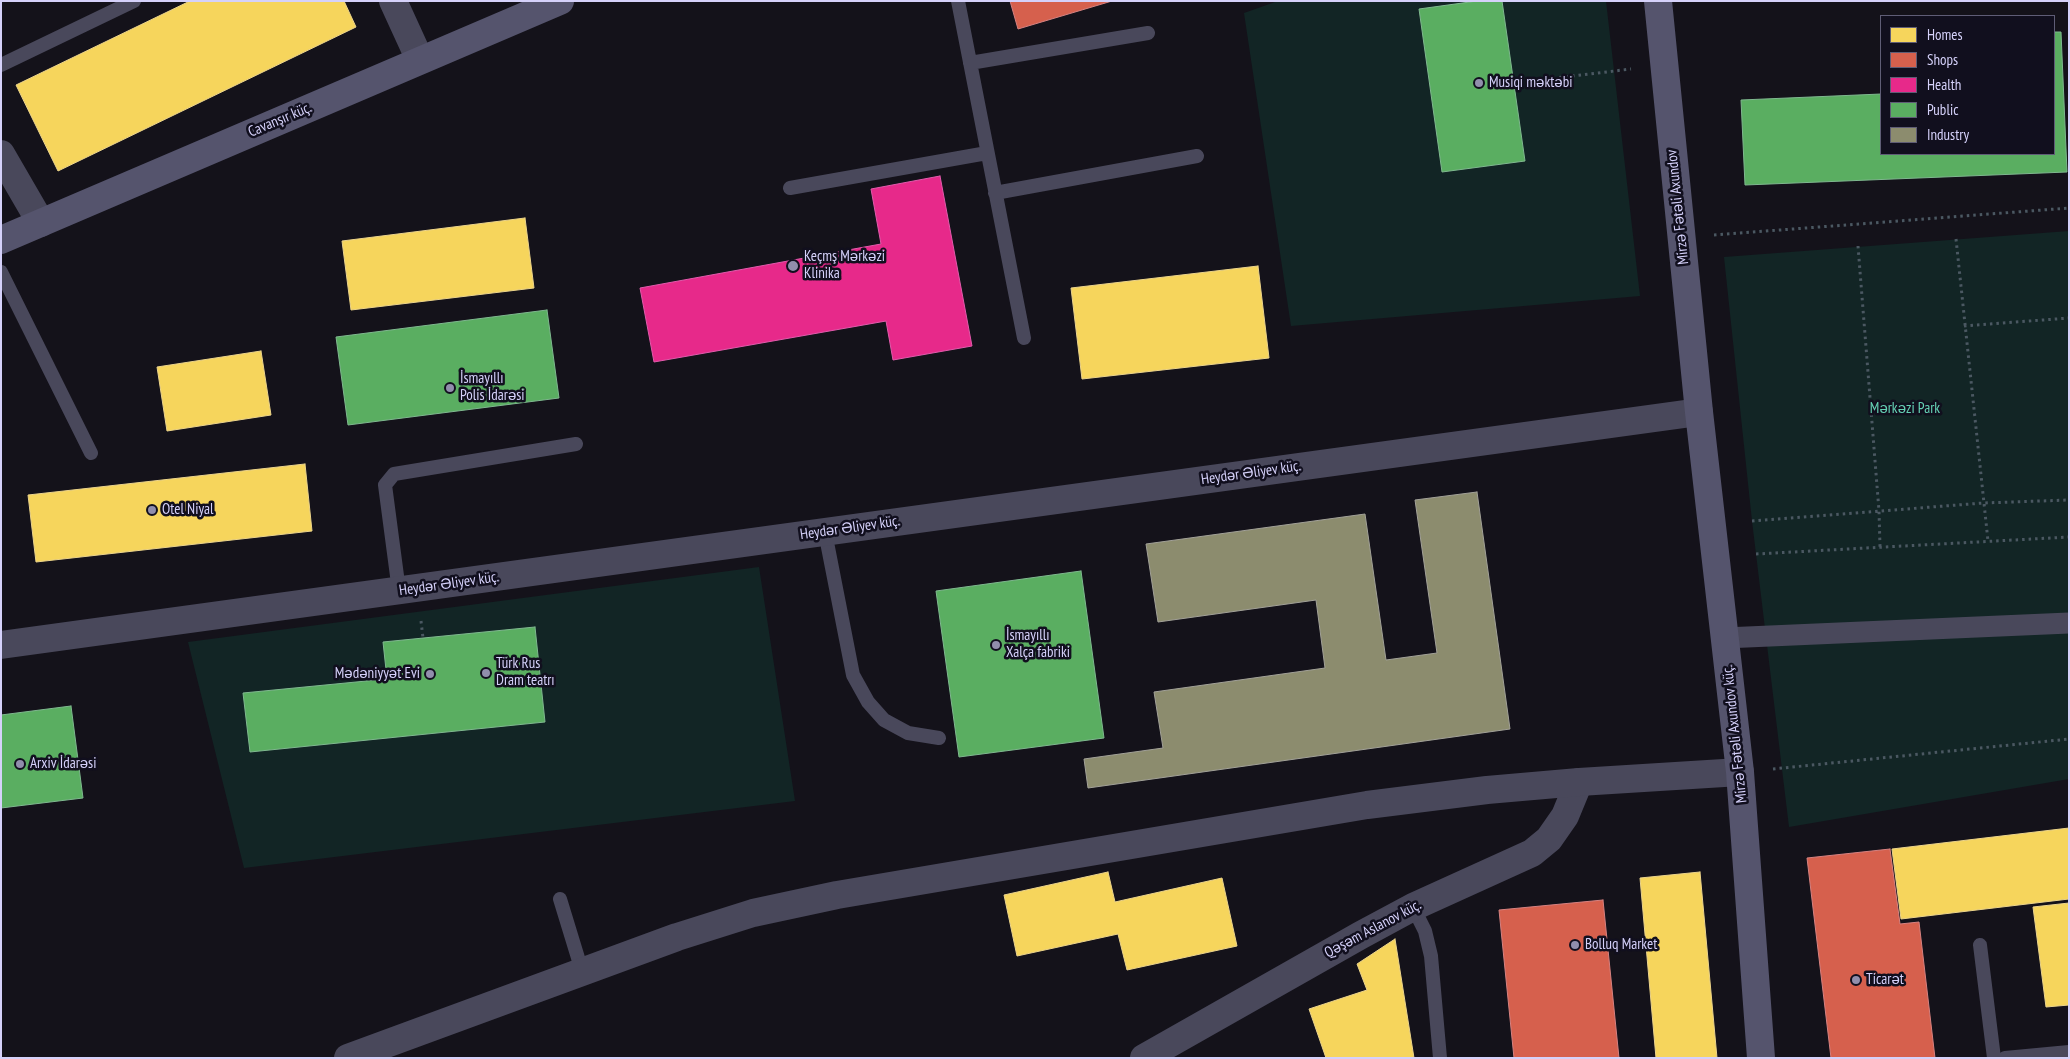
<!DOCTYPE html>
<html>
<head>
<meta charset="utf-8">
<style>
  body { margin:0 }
  #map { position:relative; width:2070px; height:1059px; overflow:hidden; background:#14121a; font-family:"PT Sans Narrow",sans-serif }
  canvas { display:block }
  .frame { position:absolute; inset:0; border:2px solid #d5d1fa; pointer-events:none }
  .legend { position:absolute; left:1880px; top:15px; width:175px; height:140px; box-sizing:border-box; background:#110f1e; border:1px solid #5f5d76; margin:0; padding:6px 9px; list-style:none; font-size:15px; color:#d5d1fa }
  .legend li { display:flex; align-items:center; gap:10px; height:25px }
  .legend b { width:25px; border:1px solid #5f5d76 }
</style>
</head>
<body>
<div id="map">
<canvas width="2070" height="1059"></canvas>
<div class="frame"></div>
<ul class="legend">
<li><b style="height:14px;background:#f6d55c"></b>Homes</li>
<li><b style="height:14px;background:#d6604d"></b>Shops</li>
<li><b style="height:14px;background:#e7298a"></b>Health</li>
<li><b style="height:14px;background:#5aae61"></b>Public</li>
<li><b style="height:14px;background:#8c8c6e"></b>Industry</li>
</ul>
</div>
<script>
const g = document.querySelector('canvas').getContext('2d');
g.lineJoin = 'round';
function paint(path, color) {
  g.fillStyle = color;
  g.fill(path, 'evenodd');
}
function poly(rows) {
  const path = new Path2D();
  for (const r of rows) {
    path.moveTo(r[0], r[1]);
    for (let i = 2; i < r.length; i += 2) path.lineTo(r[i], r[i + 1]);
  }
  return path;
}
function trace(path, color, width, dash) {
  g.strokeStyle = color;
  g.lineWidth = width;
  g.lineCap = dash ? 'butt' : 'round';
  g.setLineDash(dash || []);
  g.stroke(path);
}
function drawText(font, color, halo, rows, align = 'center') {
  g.font = font + ' "PT Sans Narrow",sans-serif';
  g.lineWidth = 5;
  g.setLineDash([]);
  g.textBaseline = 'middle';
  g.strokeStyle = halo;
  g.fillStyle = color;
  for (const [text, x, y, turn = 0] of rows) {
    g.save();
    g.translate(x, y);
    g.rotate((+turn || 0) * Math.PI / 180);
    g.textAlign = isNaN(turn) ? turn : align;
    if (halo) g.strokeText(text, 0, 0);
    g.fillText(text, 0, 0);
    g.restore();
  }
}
const green = poly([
  [1278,1,1606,1,1640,296,1291,326,1244,13],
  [2069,231,2069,779,1789,827,1752,521,1724,257],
  [759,567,795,801,244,868,188,642]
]);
const homes = poly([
  [190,1,344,1,356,27,58,171,16,85,190,1],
  [525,218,534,288,351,310,342,241,525,218],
  [1258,266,1269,358,1082,379,1071,288,1258,266],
  [261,351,271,415,167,431,157,367,261,351],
  [305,464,312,531,36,562,28,495,305,464],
  [2069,828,2069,899,1901,919,1892,849,2069,828],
  [1108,872,1115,902,1222,878,1237,946,1127,970,1118,934,1017,956,1004,895,1108,872],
  [1700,872,1717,1058,1656,1058,1640,878,1700,872],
  [2069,903,2069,1005,2046,1007,2033,907,2069,903],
  [1395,939,1414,1058,1326,1058,1309,1009,1367,990,1357,964,1395,939]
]);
const shops = poly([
  [1010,1,1112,1,1018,29,1010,1],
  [1890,849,1900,924,1919,922,1935,1058,1831,1058,1807,858,1890,849],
  [1603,900,1619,1058,1514,1058,1499,910,1603,900]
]);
const health = poly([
  [940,176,972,346,893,360,886,321,654,362,640,288,881,244,871,189,940,176]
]);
const public = poly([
  [1477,1,1502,1,1525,161,1442,172,1419,9,1477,1],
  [2054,32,2061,32,2067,172,1745,185,1741,100,1881,94,1881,154,2054,154,2054,32],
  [547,310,559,398,348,425,336,337,547,310],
  [1081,571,1104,738,959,757,936,591,1081,571],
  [535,627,545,722,250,752,243,693,387,679,383,642,535,627],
  [71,706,83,798,1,808,1,715,71,706]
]);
const industry = poly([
  [1477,492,1510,729,1088,788,1084,759,1163,748,1154,692,1325,668,1316,600,1158,622,1146,544,1365,514,1386,660,1437,653,1415,500,1477,492]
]);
const path = poly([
  [1514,83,1631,69],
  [1714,235,2069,208],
  [1956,239,1988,541],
  [1858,246,1879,511,1880,547],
  [1964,326,2069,318],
  [1752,521,1983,503,2069,500],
  [1756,554,2069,537],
  [421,621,423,638],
  [1773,769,2069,739]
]);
const service = poly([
  [958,1,1024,338],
  [970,63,1148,33],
  [1,65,134,1],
  [790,188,987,153],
  [995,193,1197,156],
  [1,272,91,453],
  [825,532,853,675,868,702,884,720,908,733,939,738],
  [399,591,385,485,394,474,576,444],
  [560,899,582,971],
  [1413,907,1425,931,1431,956,1440,1058],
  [1980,945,1994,1058],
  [2005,1058,2069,1052]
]);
const pedestrian = poly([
  [1724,638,2069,623]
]);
const minor = poly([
  [393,1,420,60],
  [1,154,41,223],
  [1144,1058,1361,935,1413,907,1532,853,1549,839,1565,816,1579,782]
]);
const tertiary = poly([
  [1,645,1699,412],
  [348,1058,677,937,753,913,837,895,1367,805,1487,790,1579,782,1740,772]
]);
const secondary = poly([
  [1658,1,1699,412,1740,772,1761,1058],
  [1,240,560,1]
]);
const markers = [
  [1479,83,5,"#918eac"],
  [793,266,6,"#918eac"],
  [450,388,5,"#918eac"],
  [152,510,5,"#918eac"],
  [996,645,5,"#918eac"],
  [486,673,5,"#918eac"],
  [430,674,5,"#918eac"],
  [20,764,5,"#918eac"],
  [1575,945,5,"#918eac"],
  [1856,980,5,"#918eac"]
];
const poiNames = [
  ["Musiqi məktəbi",1489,83],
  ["Keçmş Mərkəzi",804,257],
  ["Klinika",804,274],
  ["İsmayıllı",460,379],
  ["Polis İdarəsi",460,396],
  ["Otel Niyal",162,510],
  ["İsmayıllı",1006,636],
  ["Xalça fabriki",1006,653],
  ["Türk Rus",496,664],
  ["Dram teatrı",496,681],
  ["Mədəniyyət Evi",420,674,"right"],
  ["Arxiv İdarəsi",30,764],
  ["Bolluq Market",1585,945],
  ["Ticarət",1866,980]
];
const streetNames = [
  ["Cavanşır küç.",280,120,-23],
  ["Mirzə Fətəli Axundov",1678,207,-96],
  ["Heydər Əliyev küç.",1251,473,-8],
  ["Heydər Əliyev küç.",850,528,-8],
  ["Heydər Əliyev küç.",449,584,-8],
  ["Mirzə Fətəli Axundov küç.",1735,734,-96],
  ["Qəşəm Aslanov küç.",1373,929,-28]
];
const parkNames = [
  ["Mərkəzi Park",1905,409]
];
paint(green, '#122525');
paint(homes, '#f6d55c');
trace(homes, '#ecd48b', 1);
paint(shops, '#d6604d');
trace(shops, '#d68281', 1);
paint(health, '#e7298a');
trace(health, '#e25bac', 1);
paint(public, '#5aae61');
trace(public, '#7fb88f', 1);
paint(industry, '#8c8c6e');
trace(industry, '#a2a198', 1);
trace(path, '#4b5862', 3, [2.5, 4]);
trace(service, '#49485b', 14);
trace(pedestrian, '#49485b', 21);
trace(minor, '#49485b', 28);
trace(tertiary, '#49485b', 28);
trace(secondary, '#55546d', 28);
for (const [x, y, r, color] of markers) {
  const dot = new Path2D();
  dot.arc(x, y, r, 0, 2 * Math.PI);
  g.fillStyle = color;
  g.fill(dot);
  trace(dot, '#110f1e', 2);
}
drawText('15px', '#d5d1fa', '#110f1e', poiNames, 'left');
drawText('15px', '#d5d1fa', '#110f1e', streetNames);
drawText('15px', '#65d2b5', '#110f1e', parkNames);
</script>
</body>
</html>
